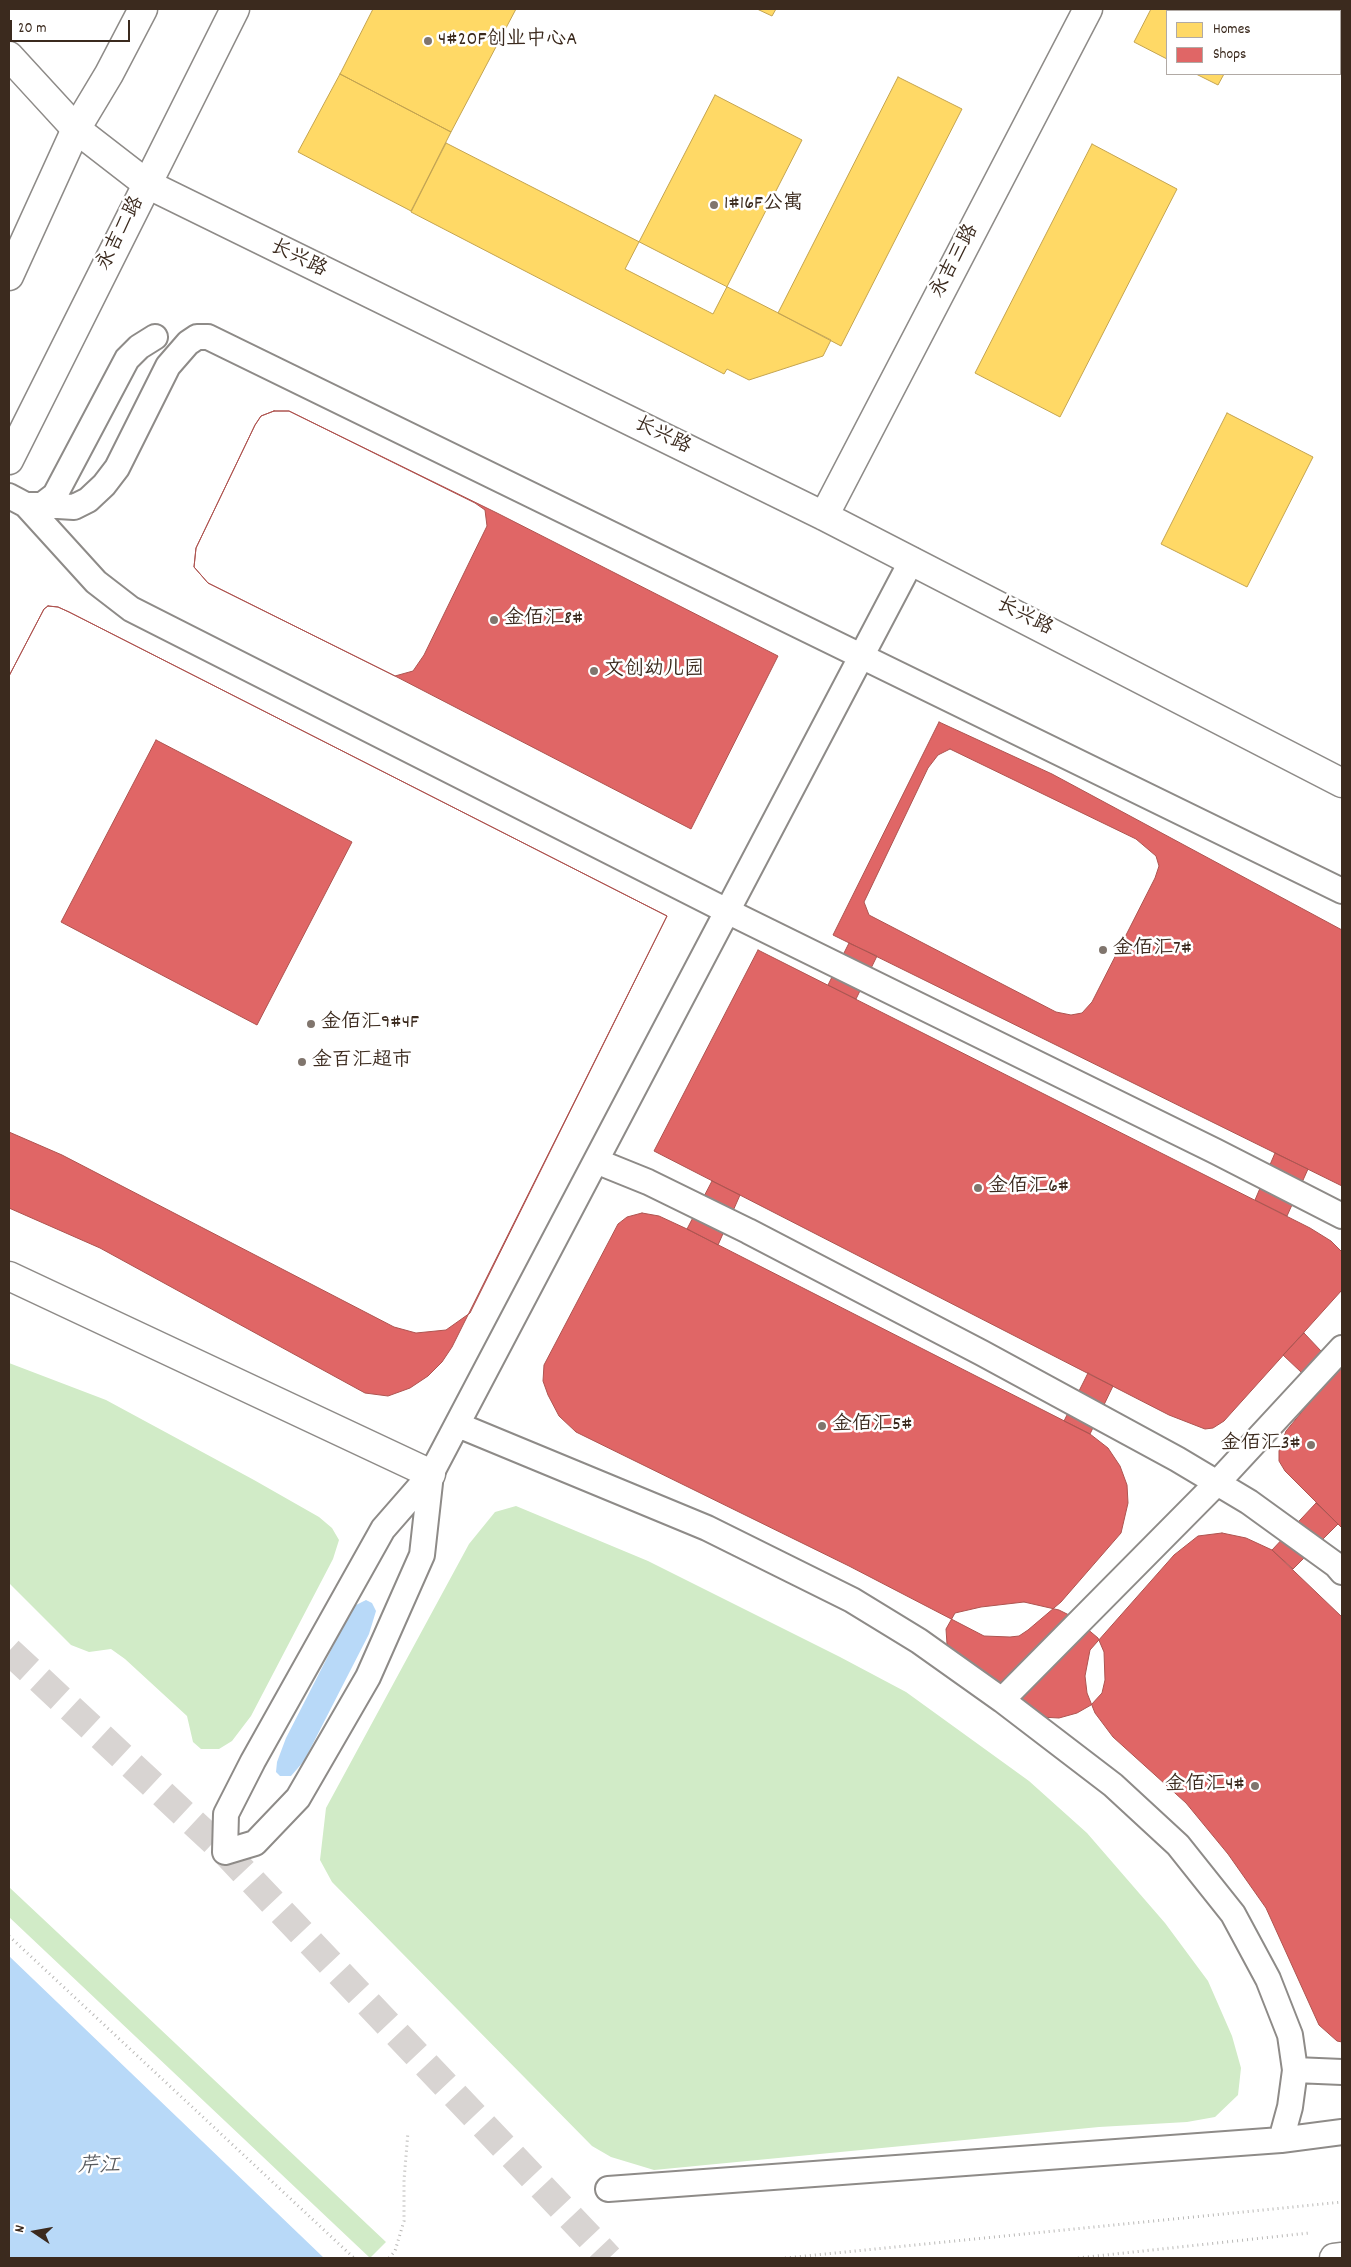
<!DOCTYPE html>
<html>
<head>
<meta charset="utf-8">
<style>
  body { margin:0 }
  #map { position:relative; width:1351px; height:2267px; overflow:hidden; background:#fff; font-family:Dekko,sans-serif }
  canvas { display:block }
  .frame { position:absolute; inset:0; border:10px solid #3b2a1e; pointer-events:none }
  .legend { position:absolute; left:1166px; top:10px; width:175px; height:65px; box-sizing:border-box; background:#fff; border:1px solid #b1aaa5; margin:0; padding:6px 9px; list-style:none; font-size:15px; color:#3b2a1e }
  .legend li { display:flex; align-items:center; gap:10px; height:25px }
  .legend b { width:25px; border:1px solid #b1aaa5 }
  .north { position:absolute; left:10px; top:2207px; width:50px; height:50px; -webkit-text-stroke:4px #fff; paint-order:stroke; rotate:282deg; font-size:14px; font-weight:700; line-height:20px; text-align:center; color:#3b2a1e }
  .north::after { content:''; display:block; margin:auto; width:18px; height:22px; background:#3b2a1e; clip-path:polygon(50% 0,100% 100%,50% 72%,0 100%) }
  .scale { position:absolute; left:10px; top:20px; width:120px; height:22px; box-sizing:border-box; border:2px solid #3b2a1e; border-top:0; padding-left:6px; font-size:15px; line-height:18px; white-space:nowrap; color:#3b2a1e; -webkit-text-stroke:4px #fff; paint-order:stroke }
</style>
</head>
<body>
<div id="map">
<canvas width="1351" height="2267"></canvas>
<div class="frame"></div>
<ul class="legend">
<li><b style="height:14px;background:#ffd966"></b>Homes</li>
<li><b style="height:14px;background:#e06666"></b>Shops</li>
</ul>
<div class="north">N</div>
<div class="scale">20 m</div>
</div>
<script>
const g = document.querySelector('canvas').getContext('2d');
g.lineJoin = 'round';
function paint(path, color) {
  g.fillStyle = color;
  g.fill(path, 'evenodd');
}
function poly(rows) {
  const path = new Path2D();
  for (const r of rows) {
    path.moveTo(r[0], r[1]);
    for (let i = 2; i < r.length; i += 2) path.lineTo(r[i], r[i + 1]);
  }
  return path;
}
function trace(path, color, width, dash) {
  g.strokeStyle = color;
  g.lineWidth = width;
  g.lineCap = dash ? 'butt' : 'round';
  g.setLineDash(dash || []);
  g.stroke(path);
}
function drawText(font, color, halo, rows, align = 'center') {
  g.font = font + ' Dekko,"LXGW WenKai TC",sans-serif';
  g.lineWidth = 5;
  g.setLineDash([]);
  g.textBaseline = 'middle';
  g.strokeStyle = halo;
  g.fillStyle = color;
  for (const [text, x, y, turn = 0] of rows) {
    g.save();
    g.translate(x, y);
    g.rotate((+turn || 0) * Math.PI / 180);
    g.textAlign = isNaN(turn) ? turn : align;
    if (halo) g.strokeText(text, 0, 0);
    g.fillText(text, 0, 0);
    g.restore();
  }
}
const green = poly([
  [9,1363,106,1400,254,1480,319,1517,332,1528,339,1540,333,1559,251,1716,232,1741,219,1749,201,1749,193,1742,187,1716,125,1659,111,1649,89,1652,71,1645,9,1583],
  [516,1506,648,1561,840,1657,906,1692,1029,1781,1087,1833,1165,1923,1208,1981,1232,2036,1241,2068,1238,2095,1215,2117,1187,2122,1099,2127,654,2170,611,2157,592,2146,332,1882,320,1860,326,1808,469,1544,495,1512],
  [9,1887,106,1978,386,2242,370,2258,9,1917]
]);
const water = poly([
  [366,1600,372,1603,376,1611,369,1634,304,1761,291,1776,280,1776,276,1772,277,1762,286,1738,347,1619,356,1605],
  [9,1956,324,2258,9,2258]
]);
const homes = poly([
  [373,9,516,9,451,132,340,74,373,9],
  [757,9,776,9,772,16,757,9],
  [1151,9,1258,9,1257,11,1167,11,1167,59,1134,42,1151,9],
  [340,74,451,132,411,211,298,152,340,74],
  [1196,74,1224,74,1218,85,1196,74],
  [898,77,962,109,841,346,778,313,898,77],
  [715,95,802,140,713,314,625,269,715,95],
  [446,143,831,340,823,356,749,380,727,369,724,374,411,212,446,143],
  [1092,144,1177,189,1060,417,975,373,1092,144],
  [1227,413,1313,457,1247,587,1161,544,1227,413]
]);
const shops = poly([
  [274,411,289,411,497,513,778,656,691,829,395,676,208,583,194,567,196,548,255,425,261,416,274,411],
  [274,411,289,411,475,503,485,510,487,526,424,655,413,671,395,676,208,583,194,567,196,548,255,425,261,416,274,411],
  [48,606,58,607,69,612,667,916,452,1347,442,1362,428,1376,410,1388,388,1396,365,1393,100,1248,9,1208,9,676,44,609,48,606],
  [48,606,58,607,69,612,667,916,470,1313,446,1330,416,1333,394,1327,62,1155,9,1132,9,676,44,609,48,606],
  [939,722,1052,774,1342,930,1342,1186,833,935,939,722],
  [156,740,352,842,257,1025,61,922,156,740],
  [950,749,1136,839,1156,856,1159,866,1155,878,1092,1002,1082,1013,1071,1015,1056,1012,869,915,864,902,928,768,938,755,950,749],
  [849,943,877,956,856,999,828,985,849,943],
  [758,950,1310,1228,1331,1241,1342,1252,1342,1290,1224,1421,1213,1428,1205,1429,1169,1415,654,1151,758,950],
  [1275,1153,1308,1169,1287,1216,1255,1200,1275,1153],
  [712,1181,740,1195,718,1245,687,1229,712,1181],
  [642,1213,659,1216,687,1229,1090,1434,1108,1448,1120,1466,1127,1485,1128,1503,1121,1533,1061,1602,1028,1630,1019,1636,1010,1637,984,1636,849,1566,576,1432,559,1416,548,1395,543,1381,544,1365,618,1224,627,1217,642,1213],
  [1304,1333,1339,1370,1320,1390,1283,1355,1304,1333],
  [1342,1367,1342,1528,1285,1471,1279,1461,1279,1451,1286,1431,1320,1390,1342,1367],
  [1088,1373,1113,1386,1090,1434,1064,1421,1088,1373],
  [1316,1503,1338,1524,1293,1569,1272,1550,1316,1503],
  [1222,1533,1246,1538,1272,1550,1342,1617,1342,2042,1337,2041,1319,2025,1266,1908,1228,1854,1186,1803,1113,1737,1095,1713,1087,1693,1085,1676,1090,1650,1174,1555,1198,1536,1222,1533],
  [1024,1602,1059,1610,1073,1617,1098,1638,1104,1652,1105,1680,1102,1693,1091,1705,1077,1713,1059,1718,1040,1717,954,1656,947,1644,946,1629,955,1613,981,1607,1024,1602]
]);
const tertiaryTunnel = poly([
  [9,1651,225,1852,609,2258]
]);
const path = poly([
  [9,1936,354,2258],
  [389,2258,395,2251,404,2221,404,2180,408,2132],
  [785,2258,1342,2202],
  [1078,2258,1309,2233]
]);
const service = poly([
  [9,496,26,505,42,505,55,495,127,359,139,347,155,337],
  [26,505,96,582,131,609,727,911,1215,1151,1342,1216],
  [42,505,74,507,88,500,104,485,117,468,168,366,188,343,197,337,208,337,1342,891],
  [596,1161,648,1182,748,1231,982,1353,1177,1459,1249,1502,1336,1565,1342,1572],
  [458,1425,707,1528,852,1600,919,1641,1002,1700,1113,1785,1178,1845,1233,1914,1268,1979,1290,2035,1295,2070,1290,2107,1281,2140],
  [431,1474,422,1555,368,1677,298,1798,255,1843,225,1852,226,1814,253,1761,383,1529,431,1474,912,560],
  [1002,1700,1217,1483,1342,1348],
  [1295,2070,1342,2072],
  [608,2189,1281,2140,1342,2132]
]);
const pedestrian = poly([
  [9,1276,431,1474]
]);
const minor = poly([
  [9,56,76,129,147,184,824,516,1342,783],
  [824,516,1088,9]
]);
const tertiary = poly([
  [9,276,76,129,109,74,143,9],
  [9,460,235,9]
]);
const trunk = poly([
  [1334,2258,1342,2257]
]);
const markers = [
  [428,41,5,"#80756d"],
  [714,205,5,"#80756d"],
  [494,620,5,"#80756d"],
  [594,671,5,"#80756d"],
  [1103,950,5,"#80756d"],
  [311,1024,5,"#80756d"],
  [302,1062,5,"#80756d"],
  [978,1188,5,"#80756d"],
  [822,1426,5,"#80756d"],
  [1311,1445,5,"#80756d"],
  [1255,1786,5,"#80756d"]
];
const poiNames = [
  ["4#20F创业中心A",438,41],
  ["1#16F公寓",724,205],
  ["金佰汇8#",504,620],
  ["文创幼儿园",604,671],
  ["金佰汇7#",1113,950],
  ["金佰汇9#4F",321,1024],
  ["金百汇超市",312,1062],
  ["金佰汇6#",988,1188],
  ["金佰汇5#",832,1426],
  ["金佰汇3#",1301,1445,"right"],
  ["金佰汇4#",1245,1786,"right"]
];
const streetNames = [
  ["永吉二路",122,234,-63],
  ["长兴路",298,260,26],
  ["永吉三路",956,262,-62],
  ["长兴路",662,437,26],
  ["长兴路",1024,618,27]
];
const waterNames = [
  ["芹江",99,2168]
];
paint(green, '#d1ebc7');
paint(water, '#b8d9f8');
paint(homes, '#ffd966');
trace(homes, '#c4a450', 1);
paint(shops, '#e06666');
trace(shops, '#ae5450', 1);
trace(tertiaryTunnel, '#d8d4d2', 28, [28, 14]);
trace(service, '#8e8b88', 28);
trace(pedestrian, '#8e8b88', 31);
trace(minor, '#8e8b88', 31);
trace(tertiary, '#8e8b88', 31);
trace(trunk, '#8e8b88', 31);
trace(path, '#b9b8b6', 3, [1, 4]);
trace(service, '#fff', 24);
trace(pedestrian, '#fff', 28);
trace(minor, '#fff', 28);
trace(tertiary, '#fff', 28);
trace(trunk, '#fff', 28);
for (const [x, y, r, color] of markers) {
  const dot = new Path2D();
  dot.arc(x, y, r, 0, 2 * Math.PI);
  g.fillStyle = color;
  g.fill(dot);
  trace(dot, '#fff', 2);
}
drawText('20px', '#3b2a1e', '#fff', poiNames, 'left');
drawText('20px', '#3b2a1e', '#fff', streetNames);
drawText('italic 21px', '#575a5e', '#fff', waterNames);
</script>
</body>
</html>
